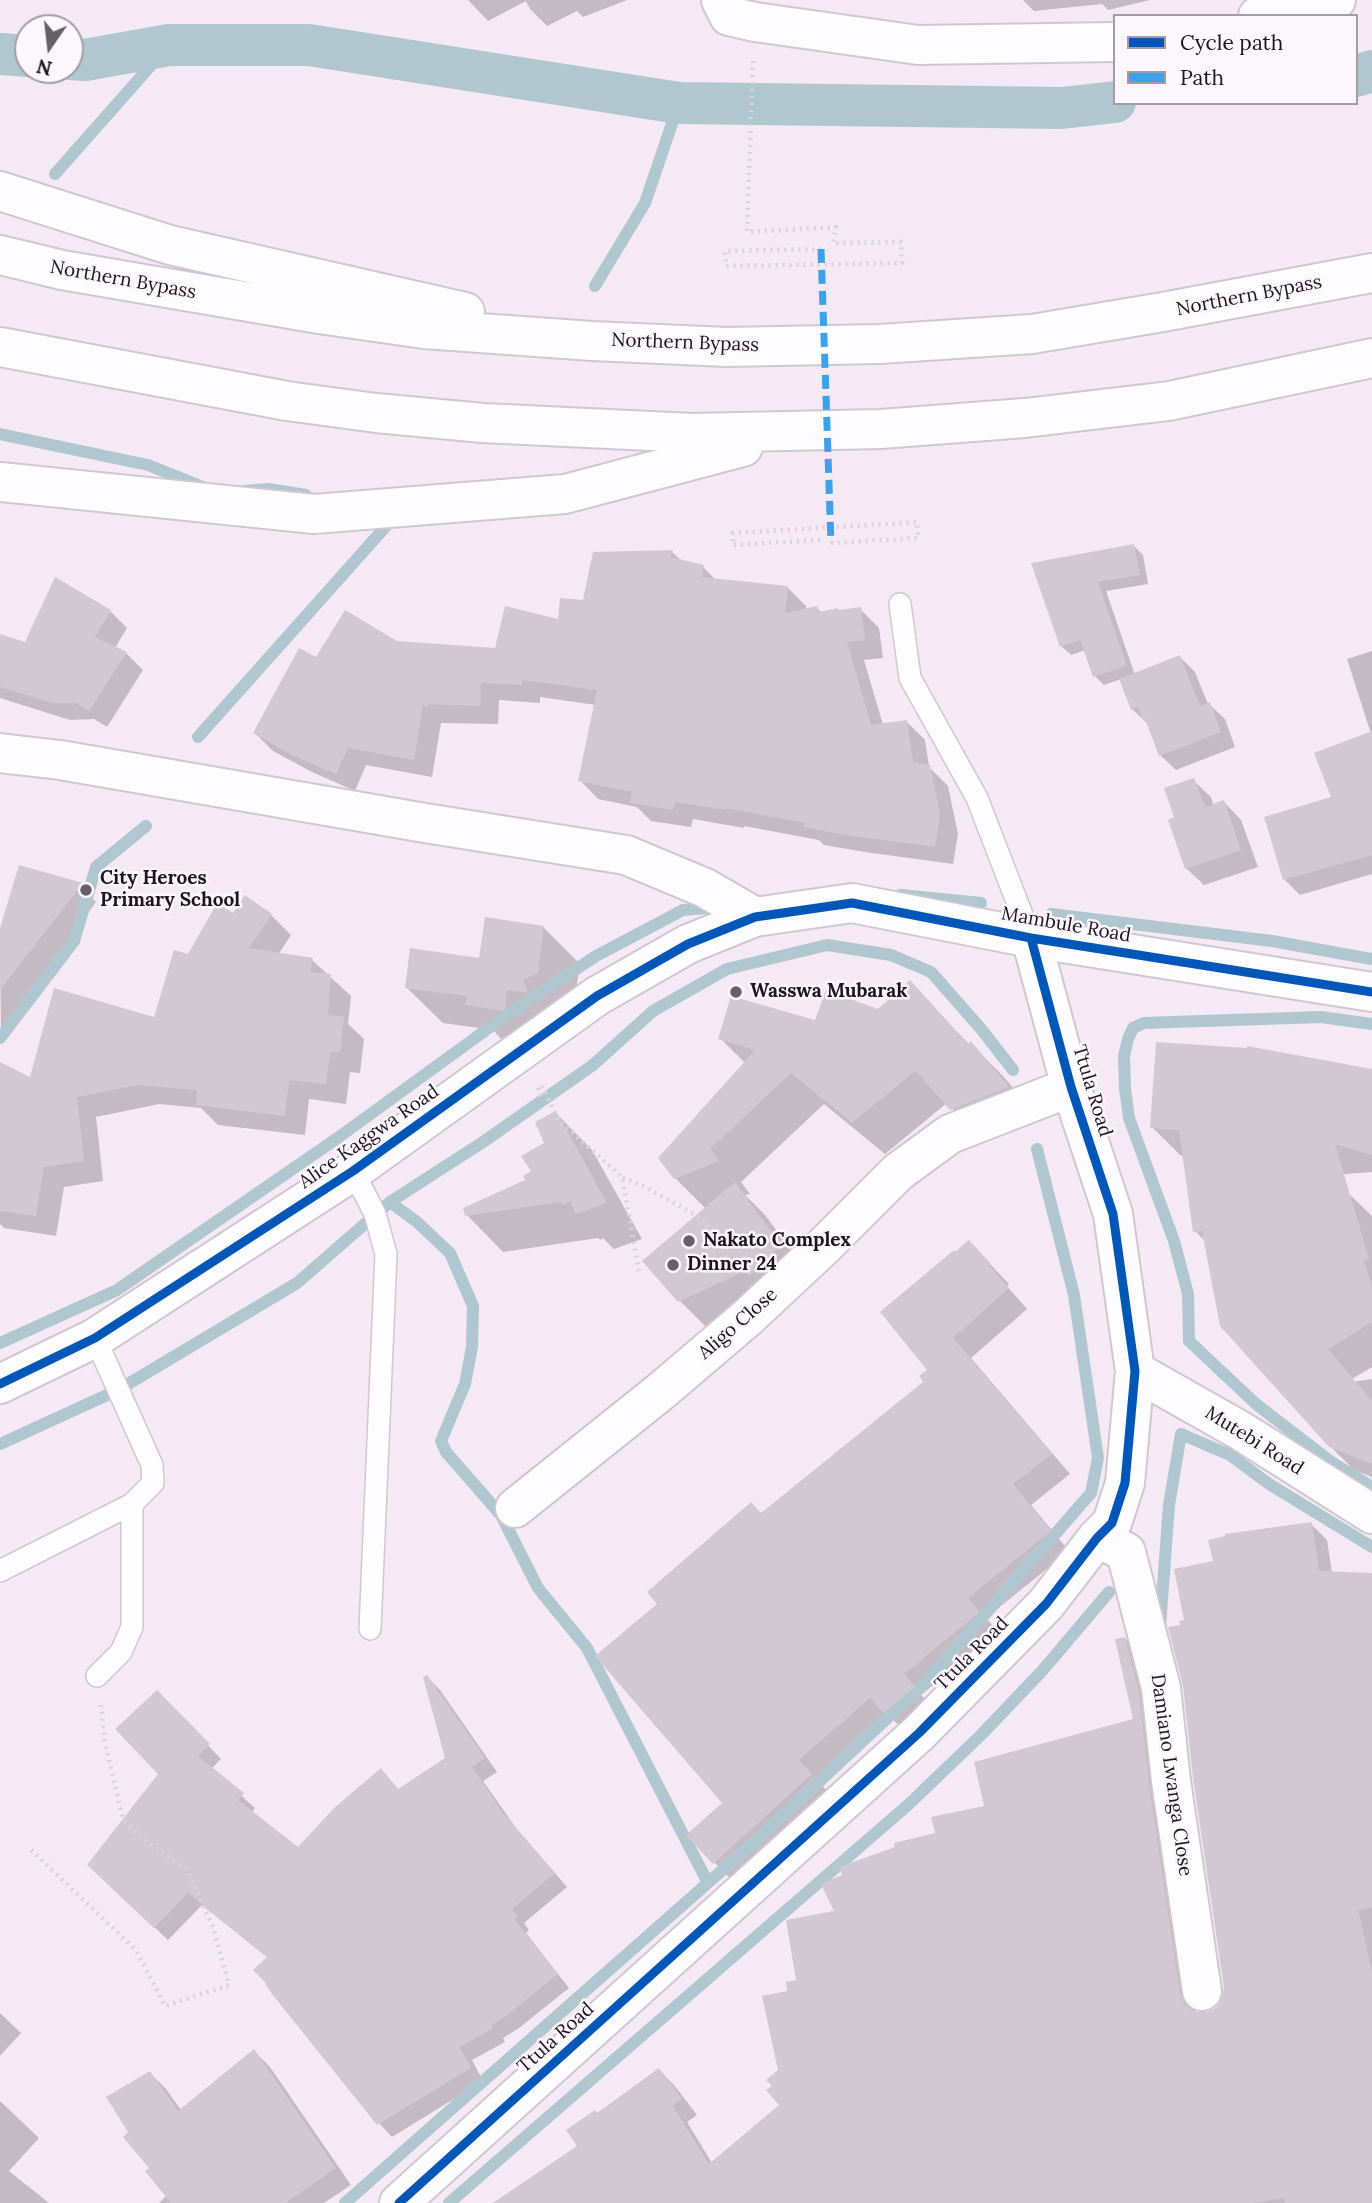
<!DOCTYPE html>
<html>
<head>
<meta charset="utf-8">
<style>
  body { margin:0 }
  #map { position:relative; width:1372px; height:2203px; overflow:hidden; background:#f4e9f5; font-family:Lora,serif }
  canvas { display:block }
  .legend { position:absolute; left:1113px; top:14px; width:245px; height:91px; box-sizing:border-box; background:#fcf7fd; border:2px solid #a39ca4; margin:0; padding:9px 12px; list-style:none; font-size:21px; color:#1d141f }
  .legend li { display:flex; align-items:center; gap:14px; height:35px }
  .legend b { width:35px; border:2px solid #a39ca4 }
  .north { position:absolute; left:14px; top:14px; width:70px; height:70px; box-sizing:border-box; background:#fcf7fd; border:2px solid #a39ca4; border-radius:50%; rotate:194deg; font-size:19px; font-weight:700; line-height:28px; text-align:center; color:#1d141f }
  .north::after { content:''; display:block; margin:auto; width:24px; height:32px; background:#685f6a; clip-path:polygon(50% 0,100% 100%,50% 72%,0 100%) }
</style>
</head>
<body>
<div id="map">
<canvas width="1372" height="2203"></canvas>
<ul class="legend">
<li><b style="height:9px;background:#0057b8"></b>Cycle path</li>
<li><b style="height:9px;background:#3da2ea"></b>Path</li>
</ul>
<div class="north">N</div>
</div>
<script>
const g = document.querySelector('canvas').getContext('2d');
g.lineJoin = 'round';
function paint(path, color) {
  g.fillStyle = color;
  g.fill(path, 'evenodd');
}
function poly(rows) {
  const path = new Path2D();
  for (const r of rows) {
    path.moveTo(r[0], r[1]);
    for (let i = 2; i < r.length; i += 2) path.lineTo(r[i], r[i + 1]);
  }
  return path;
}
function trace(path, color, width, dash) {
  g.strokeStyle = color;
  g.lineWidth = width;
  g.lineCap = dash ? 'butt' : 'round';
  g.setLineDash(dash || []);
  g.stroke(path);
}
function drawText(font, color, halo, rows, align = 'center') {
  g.font = font + ' Lora,serif';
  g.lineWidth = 5;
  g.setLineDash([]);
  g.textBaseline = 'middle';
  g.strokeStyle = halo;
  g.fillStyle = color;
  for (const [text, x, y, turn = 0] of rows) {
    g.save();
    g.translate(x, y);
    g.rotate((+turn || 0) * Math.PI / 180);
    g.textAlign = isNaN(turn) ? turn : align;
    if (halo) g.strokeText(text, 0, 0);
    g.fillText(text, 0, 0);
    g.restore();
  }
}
const shadow = poly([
  [468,0,627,0,583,17,577,11,547,26,530,9,526,1,488,21],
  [1023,0,1150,0,1108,10,1102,4,1034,11],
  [1134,546,1143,555,1148,584,1106,591,1135,675,1180,657,1195,672,1208,704,1209,704,1225,719,1235,747,1176,770,1160,755,1148,724,1132,709,1121,679,1104,685,1095,676,1086,650,1071,655,1061,646,1033,564],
  [672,552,682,561,703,567,716,580,788,588,806,606,806,610,817,608,822,613,860,609,879,628,883,658,864,660,883,725,907,722,925,740,929,767,948,786,958,834,953,864,865,852,824,845,819,840,744,826,744,828,693,819,691,827,651,821,637,807,598,799,580,780,596,705,540,697,540,703,499,700,498,724,441,723,432,777,366,765,355,791,312,772,273,751,255,733,317,660,396,643,496,650,559,621,584,602],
  [110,611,127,628,115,648,126,653,143,670,107,727,94,719,70,720,0,698,0,636,26,645],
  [1372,651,1372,874,1300,895,1284,879,1371,734,1347,659],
  [1193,780,1211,797,1214,806,1224,802,1241,820,1258,867,1204,885,1186,868,1177,819],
  [77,883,96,902,1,1033,0,931],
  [233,915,271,915,291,935,278,955,312,960,351,996,348,1024,364,1039,360,1073,350,1072,346,1104,309,1099,305,1135,218,1125,201,1108,159,1104,96,1117,103,1181,64,1187,56,1236,4,1228,0,1224,0,1078,31,1080,156,1020,189,956],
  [544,928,580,964,573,1009,503,1041,493,1030,443,1023,406,987,480,960],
  [910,983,970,1045,971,1044,1003,1076,1040,1120,984,1142,947,1103,885,1154,824,1104,741,1182,750,1194,745,1195,765,1215,811,1277,710,1331,679,1300,706,1209,675,1178,745,1063,720,1038,878,1011],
  [1372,1071,1372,1172,1279,1179,1347,1192,1372,1216,1372,1367,1345,1383,1372,1379,1372,1477,1354,1470,1330,1446,1207,1243,1195,1231,1184,1156,1180,1155,1152,1127],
  [556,1113,592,1150,642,1239,614,1249,603,1238,601,1240,598,1238,503,1252,467,1215,528,1181,546,1143],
  [988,1262,1009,1284,1007,1286,1027,1309,971,1358,1070,1474,1031,1505,1069,1551,986,1618,998,1632,921,1695,933,1707,905,1731,890,1717,817,1780,830,1794,734,1882,688,1836,724,1803,761,1515,926,1383,929,1370],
  [1311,1524,1327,1540,1332,1573,1372,1575,1372,2203,493,2203,579,2147,597,2115,659,2070,674,2085,697,2115,687,2122,712,2163,781,2105,774,2086,780,2071,789,1992,798,1981,837,1913,937,1834,1135,1720,1125,1638,1140,1654,1195,2011,1196,2013,1206,2014,1217,2009,1224,1999,1225,1988,1182,1626,1215,1562],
  [427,1677,440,1690,497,1772,483,1781,516,1828,567,1887,524,1923,529,1930,526,1933,569,1988,519,2028,503,2038,505,2042,472,2060,483,2081,392,2137,379,2123,268,1958,202,1905,168,1940,102,1878,160,1774,157,1692,221,1759,211,1769,255,1808,252,1812,298,1849,399,1791,447,1758],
  [0,2013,21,2033,0,2056],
  [254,2051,270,2067,351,2185,324,2203,159,2203,167,2195,131,2133,150,2073,166,2089,181,2110],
  [0,2101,39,2138,9,2171,49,2203,0,2203]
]);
const stream = poly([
  [55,174,169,45],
  [595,286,645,203,679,103],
  [0,434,148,465,203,487],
  [245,491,268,489,306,495],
  [198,737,396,515],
  [901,895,981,903],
  [1051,914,1272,941,1372,959],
  [1372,1024,1321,1017,1144,1023,1133,1028,1128,1039,1124,1056,1125,1088,1129,1118,1174,1241,1188,1294,1189,1341,1256,1404,1330,1461,1372,1487],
  [0,1038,74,941,96,867,146,826],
  [390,1202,417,1222,450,1253,473,1306,472,1347,465,1384,441,1441,446,1452,501,1515,538,1588,587,1648,708,1883],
  [0,1343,117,1290,339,1137,508,1014,596,956,683,910,719,907],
  [0,1444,118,1390,297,1283,390,1202,483,1142,593,1065,653,1011,727,969,827,945,891,955,931,972,982,1030,1013,1070],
  [1160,1627,1169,1505,1181,1434,1230,1455,1269,1484,1372,1547],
  [345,2203,752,1844,925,1683,1091,1493,1098,1458,1074,1295,1037,1149],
  [449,2203,908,1805,981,1735,1042,1671,1109,1592]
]);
const canal = poly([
  [0,54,28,56],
  [70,59,85,60,169,45,309,45,679,103,1062,108,1115,102],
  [1356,76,1372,71]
]);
const building = poly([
  [1134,544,1140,575,1098,582,1127,666,1093,677,1080,640,1060,647,1031,563],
  [673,550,671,557,704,565,702,577,788,586,785,613,817,606,818,612,838,608,838,610,861,607,865,640,847,642,871,725,907,720,913,762,930,765,940,815,935,847,846,835,804,827,805,823,726,808,726,810,675,802,673,810,630,803,632,792,578,781,597,690,522,680,522,685,481,683,480,706,428,704,428,706,423,705,414,760,348,748,336,774,294,756,253,733,299,648,316,657,345,610,397,641,495,648,505,606,558,619,560,598,583,600,593,552],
  [55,577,111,610,95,637,127,652,89,711,76,703,52,703,0,687,0,634,25,642],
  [1180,655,1200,706,1210,702,1221,732,1159,756,1145,719,1143,720,1138,707,1131,710,1119,679],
  [1372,731,1372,855,1283,880,1264,817,1331,797,1314,753],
  [1194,778,1205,807,1224,800,1241,850,1185,869,1168,820,1174,817,1164,788],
  [19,865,83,883,0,990,0,928],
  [245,895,272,914,249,948,313,958,310,972,331,974,328,1015,344,1017,340,1053,330,1052,326,1084,289,1080,285,1116,196,1105,197,1090,138,1085,77,1097,84,1161,44,1167,36,1216,0,1211,0,1062,30,1077,54,988,154,1017,174,950,188,954,217,903,233,913],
  [485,917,544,926,538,973,523,980,528,993,507,990,505,1011,465,1005,467,996,405,988,410,948,479,958],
  [910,980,968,1044,971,1041,1009,1087,950,1110,919,1074,915,1071,852,1123,791,1073,710,1149,719,1161,674,1179,658,1158,755,1050,718,1039,731,996,815,1020,826,990,878,1009],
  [1156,1042,1247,1048,1247,1046,1372,1069,1372,1155,1335,1144,1369,1259,1364,1260,1372,1287,1372,1322,1328,1349,1372,1401,1372,1464,1329,1447,1220,1326,1202,1231,1193,1232,1179,1130,1150,1128],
  [556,1111,607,1203,576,1214,570,1201,563,1205,561,1202,465,1216,463,1208,525,1180,523,1176,531,1171,521,1156,544,1143,535,1122],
  [735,1182,781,1245,749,1276,745,1271,678,1302,642,1261],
  [969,1240,991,1264,989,1265,1009,1288,953,1338,1052,1454,1013,1484,1051,1531,968,1598,980,1612,904,1674,915,1687,884,1713,870,1698,799,1760,812,1774,713,1864,686,1835,722,1803,595,1656,657,1604,647,1592,751,1502,761,1513,923,1382,919,1376,927,1370,880,1312,954,1250,955,1252],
  [1312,1522,1319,1571,1372,1573,1372,1908,1358,1910,1372,1971,1372,2203,1285,2203,1284,2198,1252,2203,493,2203,577,2146,566,2130,595,2110,597,2113,659,2068,682,2099,673,2106,709,2164,779,2105,766,2090,772,2086,766,2080,778,2070,762,1996,787,1991,786,1982,796,1980,786,1920,834,1911,821,1884,842,1875,839,1867,895,1847,894,1843,935,1833,931,1817,984,1806,974,1762,1133,1719,1115,1639,1125,1637,1139,1692,1149,1784,1180,1994,1185,2005,1195,2012,1206,2012,1216,2008,1222,1998,1224,1988,1193,1778,1183,1686,1168,1627,1180,1625,1179,1621,1184,1620,1174,1569,1213,1561,1208,1540,1225,1536,1225,1534],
  [427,1675,485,1758,472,1767,503,1813,555,1873,512,1909,518,1916,514,1919,558,1974,506,2016,491,2025,493,2028,460,2047,471,2068,377,2125,272,1994,264,1981,253,1970,267,1957,188,1893,154,1928,87,1865,158,1774,115,1729,157,1690,210,1744,198,1756,244,1793,238,1800,298,1847,334,1808,381,1768,398,1789,445,1758,423,1677],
  [254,2049,336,2168,285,2203,171,2203,145,2171,149,2168,123,2137,128,2132,106,2097,150,2071,178,2111]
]);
const path = poly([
  [753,61,747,232,836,227,833,243,901,242,902,263,726,266,725,251,821,249],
  [820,540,733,545,733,533,917,522,918,538,831,543],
  [542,1086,559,1121,622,1177,639,1271],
  [538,1088,543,1101],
  [623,1177,647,1188,701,1218,738,1271],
  [31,1850,136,1950,165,2006,229,1985,213,1927,188,1871,142,1838,123,1819,105,1743,101,1705]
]);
const lane = poly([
  [900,604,910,678,977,798,1031,938],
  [353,1171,375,1214,386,1254,370,1629],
  [0,1571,132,1504,153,1483,152,1465,95,1338],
  [97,1676,121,1652,132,1627,132,1504]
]);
const street = poly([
  [721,0,729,16,755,22,918,45,1115,42],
  [1258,16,1336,0],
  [0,753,60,760,425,823,626,855,705,888,755,917],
  [1135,1371,1241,1431,1372,1514],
  [515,1508,660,1392,748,1317,824,1246,898,1172,950,1134,1071,1087],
  [1097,1538,1126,1552,1161,1688,1171,1781,1202,1991],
  [399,2203,919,1733,1046,1604,1097,1538,1112,1523,1125,1483,1135,1371,1113,1214,1071,1087,1031,938]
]);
const secondary = poly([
  [0,1384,95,1338,353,1171,597,996,688,944,755,917,852,903,1031,938,1372,992]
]);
const highway = poly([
  [0,191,170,245,465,312],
  [0,255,62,270,319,314,424,329,592,341,727,347,880,344,1032,334,1163,312,1372,273],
  [0,347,287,401,376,413,483,423,692,433,881,429,1025,418,1169,401,1372,358],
  [0,482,314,514,565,494,743,447]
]);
const quiet = poly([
  [821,249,831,543]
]);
const cycleway = poly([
  [0,1384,95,1338,353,1171,597,996,688,944,755,917,852,903,1031,938,1372,992],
  [399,2203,919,1733,1046,1604,1097,1538,1112,1523,1125,1483,1135,1371,1113,1214,1071,1087,1031,938]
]);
const markers = [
  [86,890,7,"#685f6a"],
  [736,992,7,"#685f6a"],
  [689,1241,7,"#685f6a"],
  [673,1265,7,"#685f6a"]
];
const streetNames = [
  ["Northern Bypass",123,280,10],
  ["Northern Bypass",1249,296,-11],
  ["Northern Bypass",685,343,2],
  ["Mambule Road",1066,925,10],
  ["Ttula Road",1092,1091,73],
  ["Alice Kaggwa Road",369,1137,-35],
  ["Aligo Close",738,1324,-41],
  ["Mutebi Road",1254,1441,32],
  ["Ttula Road",972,1654,-45],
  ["Damiano Lwanga Close",1171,1775,82],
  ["Ttula Road",556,2038,-42]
];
const poiNames = [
  ["City Heroes",100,879],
  ["Primary School",100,901],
  ["Wasswa Mubarak",750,992],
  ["Nakato Complex",703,1241],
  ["Dinner 24",687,1265]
];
paint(shadow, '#0003');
trace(stream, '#b0c7d0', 12);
trace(canal, '#b0c7d0', 42);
paint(building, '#d2c8d3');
trace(lane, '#d1c7d2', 24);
trace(street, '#d1c7d2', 42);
trace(secondary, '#d1c7d2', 42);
trace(highway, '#d1c7d2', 42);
trace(path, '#d7d4d7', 4.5, [2, 5]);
trace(lane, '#fdfcfe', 21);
trace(street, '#fdfcfe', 38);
trace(secondary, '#fdfcfe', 38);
trace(highway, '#fdfcfe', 38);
trace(quiet, '#3da2ea', 7, [14, 7]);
trace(cycleway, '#0057b8', 9);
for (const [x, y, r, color] of markers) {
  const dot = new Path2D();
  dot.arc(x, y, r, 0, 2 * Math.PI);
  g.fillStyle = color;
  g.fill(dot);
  trace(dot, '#fcf7fd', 2.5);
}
drawText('19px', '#1d141f', '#fcf7fd', streetNames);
drawText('bold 19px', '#1d141f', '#fcf7fd', poiNames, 'left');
</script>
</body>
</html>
